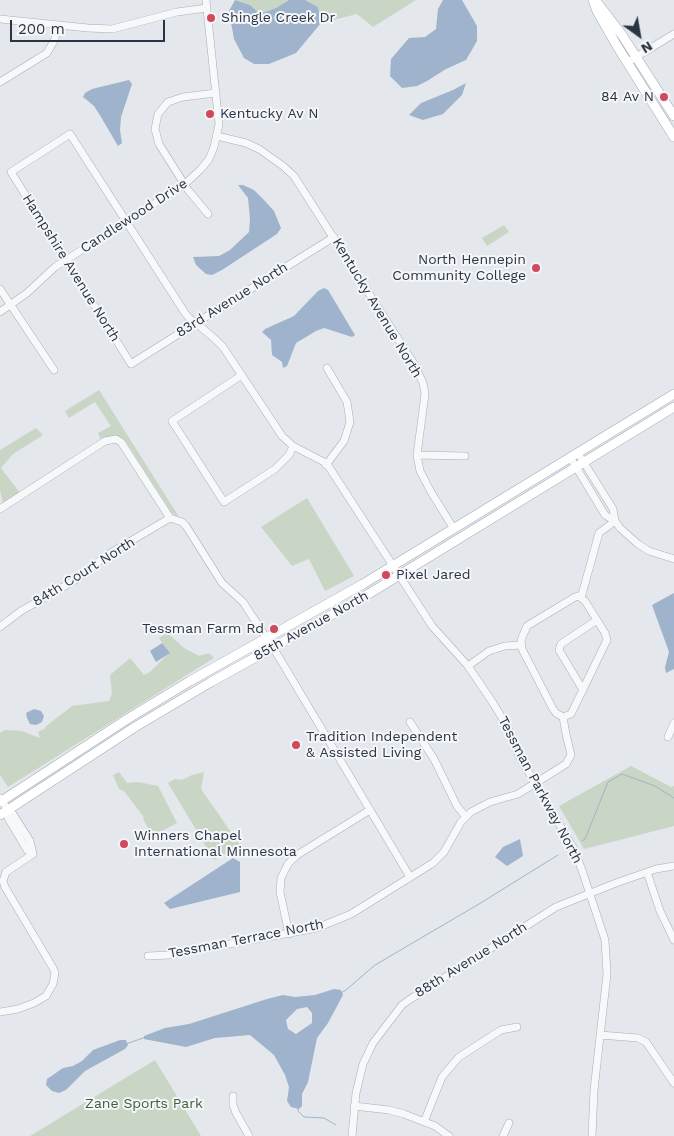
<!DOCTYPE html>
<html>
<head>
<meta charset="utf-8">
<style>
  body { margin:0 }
  #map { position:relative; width:674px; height:1136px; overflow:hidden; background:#e4e7ec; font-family:"Work Sans",sans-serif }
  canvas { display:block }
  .north { position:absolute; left:614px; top:10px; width:50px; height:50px; -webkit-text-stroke:4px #f4f6f9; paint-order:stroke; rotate:148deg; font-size:14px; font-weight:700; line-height:20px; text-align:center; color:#2b3445 }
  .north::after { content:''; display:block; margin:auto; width:18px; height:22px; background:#2b3445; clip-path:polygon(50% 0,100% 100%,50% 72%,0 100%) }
  .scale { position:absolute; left:10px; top:20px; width:155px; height:22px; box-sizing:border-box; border:2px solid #2b3445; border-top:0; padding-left:6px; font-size:15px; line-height:18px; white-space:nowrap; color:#2b3445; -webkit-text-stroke:4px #f4f6f9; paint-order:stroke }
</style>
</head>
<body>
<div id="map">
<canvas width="674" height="1136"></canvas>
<div class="north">N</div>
<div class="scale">200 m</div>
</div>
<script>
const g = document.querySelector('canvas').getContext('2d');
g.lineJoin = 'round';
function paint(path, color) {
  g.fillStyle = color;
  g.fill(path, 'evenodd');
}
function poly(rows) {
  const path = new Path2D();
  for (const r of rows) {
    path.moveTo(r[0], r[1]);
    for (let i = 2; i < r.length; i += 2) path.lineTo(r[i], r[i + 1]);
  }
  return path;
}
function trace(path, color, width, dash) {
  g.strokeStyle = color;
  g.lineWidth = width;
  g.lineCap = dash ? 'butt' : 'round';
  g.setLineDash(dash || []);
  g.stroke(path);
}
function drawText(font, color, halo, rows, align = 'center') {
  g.font = font + ' "Work Sans",sans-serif';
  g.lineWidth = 4;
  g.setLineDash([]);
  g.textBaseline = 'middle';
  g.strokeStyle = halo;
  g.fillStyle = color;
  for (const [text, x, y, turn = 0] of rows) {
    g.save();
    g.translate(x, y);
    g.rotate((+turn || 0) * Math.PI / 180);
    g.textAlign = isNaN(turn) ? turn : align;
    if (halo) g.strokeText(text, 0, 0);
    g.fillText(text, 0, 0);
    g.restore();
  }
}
const green = poly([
  [235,0,289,0,276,8,260,14,250,5],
  [305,0,416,0,373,27,357,14,321,23,318,7],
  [504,225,509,232,487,246,482,238],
  [99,390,179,517,172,513,125,440,117,436,101,440,98,433,111,426,95,402,69,418,65,411],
  [36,428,43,435,13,454,1,468,20,493,3,503,0,491,0,450],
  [307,498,354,576,325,591,309,559,292,566,261,527],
  [167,633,184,648,199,656,209,653,214,658,8,787,0,775,0,733,5,730,22,731,40,738,38,732,46,728,45,727,72,706,109,701,112,694,110,675,130,658,144,675,150,672,169,653,159,638],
  [631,766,671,787,674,786,674,826,584,849,559,806],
  [119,772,127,783,138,782,158,786,177,823,153,836,144,821,143,816,124,791,119,789,113,775],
  [204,772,201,789,240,845,214,860,168,783,175,779,182,780,192,775],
  [155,1060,201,1136,30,1136]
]);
const water = poly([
  [235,0,250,5,260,14,276,8,289,0,305,0,318,7,321,23,296,53,269,64,254,64,244,58,234,39,229,11],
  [443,0,462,0,477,26,477,41,466,60,446,69,427,81,417,86,402,88,390,76,391,59,409,38,425,37,436,29,438,9],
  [129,80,132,84,121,117,120,130,122,143,118,146,101,117,94,106,83,97,85,93,92,89],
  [466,83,462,95,443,114,423,120,409,115,421,103,453,90],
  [238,185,243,185,254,190,264,200,274,211,281,228,277,234,222,270,212,275,206,274,196,265,193,257,219,256,230,250,249,232,250,219,248,198],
  [324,288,328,290,355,335,352,337,324,328,316,331,296,343,287,366,283,368,282,362,272,355,271,340,262,332,265,329,294,316,318,291],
  [674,593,674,669,666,673,665,667,669,652,652,605],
  [162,643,170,653,156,662,150,651],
  [34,709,41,711,44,716,42,722,36,725,30,724,27,718,26,713],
  [520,839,523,856,507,866,495,857,503,847],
  [233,858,240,862,240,892,170,909,164,903],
  [334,989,341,990,343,995,328,1023,317,1038,308,1082,302,1094,302,1106,299,1109,291,1107,287,1101,289,1087,285,1075,274,1055,250,1035,215,1038,186,1047,144,1039,144,1036,165,1028,189,1024,267,999,283,995,295,997,315,995],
  [307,1007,312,1013,312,1023,296,1034,288,1029,286,1020,297,1009],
  [120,1040,126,1040,128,1045,125,1049,85,1071,66,1090,59,1093,52,1091,46,1085,47,1079,63,1068,73,1066,82,1061,93,1050]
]);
const stream = poly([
  [582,841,585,839,608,782,622,774,655,786,674,798],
  [341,993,346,990,375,965,479,904,558,855],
  [126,1044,146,1037],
  [298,1107,298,1111,304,1117,324,1118,336,1125]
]);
const minor = poly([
  [0,19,88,28,112,29,177,12,207,8],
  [628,62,674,34],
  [0,82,47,53,55,39,57,25],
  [217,136,246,143,259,149,283,166,294,176,414,364,423,383,425,394,417,455,420,471,431,492,454,529],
  [208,214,188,190,159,144,155,129,158,114,168,102,183,97,216,93],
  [334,237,196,323,131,364,11,172,70,134,185,313,189,318,196,323,209,334,216,340,223,347,282,436,293,446,324,462,329,467,432,626,468,666,493,703,508,728,519,756,574,849,583,873,605,940,607,974,594,1090,592,1136],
  [0,289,54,370],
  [0,312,27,293,55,267,185,184,201,169,209,159,214,147,219,124,206,0],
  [242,375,172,421,224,502,275,469,289,455,293,446],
  [578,453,613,509,615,521],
  [417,455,465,456],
  [570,457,605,515,615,521,620,528,638,544,649,551,674,559],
  [326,465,344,441,350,422,347,402,327,368],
  [0,509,105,441,116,439,121,442,170,518,182,522,186,526,222,583,243,602,277,654,410,877],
  [578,596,585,601,605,633,607,640,573,710,571,714,563,717,556,713,553,709,522,649,521,640,527,626,575,597,578,596],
  [581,598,599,533,615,521],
  [0,627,21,611,77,579,107,555,170,518],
  [468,666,489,651,505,646,521,645],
  [583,690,559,650,561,644,597,620],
  [410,722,434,759,457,806,466,817],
  [668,737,674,723],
  [0,798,8,810,13,814,30,841,33,854],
  [8,810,8,818,27,850,33,854],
  [647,872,660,911,674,940],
  [289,934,280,892,281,878,288,864,297,855,370,810],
  [148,956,169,955,317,928,351,914,433,863,444,852,461,822,471,812,490,802,518,794,566,764,571,755,566,734,563,717],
  [0,1012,18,1009,34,1003,46,996,53,984,55,973,53,968,5,887,3,881,6,872,33,854],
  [600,1035,638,1038,646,1042,674,1083],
  [233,1096,233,1105,236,1113,249,1136],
  [354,1106,389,1110,404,1114,435,1126,449,1136],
  [424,1122,442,1077,459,1057,501,1030,517,1027],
  [352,1136,356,1093,363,1064,373,1043,402,1005,409,1000,556,907,616,883,656,869,674,866],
  [503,1136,509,1123]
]);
const major = poly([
  [593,0,597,11,617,46,674,137],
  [596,1,622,35,674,116],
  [0,802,129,718,190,681,363,584,674,394],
  [0,815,135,727,211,682,362,598,674,407]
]);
const markers = [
  [211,18,5,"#d1495b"],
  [664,97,5,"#d1495b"],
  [210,114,5,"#d1495b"],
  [536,268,5,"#d1495b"],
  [386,575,5,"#d1495b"],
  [274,629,5,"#d1495b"],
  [296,745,5,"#d1495b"],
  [124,844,5,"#d1495b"]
];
const poiNames = [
  ["Shingle Creek Dr",221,18],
  ["84 Av N",654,97,"right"],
  ["Kentucky Av N",220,114],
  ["North Hennepin",526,260,"right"],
  ["Community College",526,276,"right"],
  ["Pixel Jared",396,575],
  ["Tessman Farm Rd",264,629,"right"],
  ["Tradition Independent",306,737],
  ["& Assisted Living",306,753],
  ["Winners Chapel",134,836],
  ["International Minnesota",134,852]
];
const streetNames = [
  ["Candlewood Drive",134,216,-33],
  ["Hampshire Avenue North",71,268,58],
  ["83rd Avenue North",232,300,-32],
  ["Kentucky Avenue North",377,308,59],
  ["84th Court North",84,572,-32],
  ["85th Avenue North",311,626,-29],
  ["Tessman Parkway North",540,790,62],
  ["Tessman Terrace North",246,939,-11],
  ["88th Avenue North",471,960,-32]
];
const parkNames = [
  ["Zane Sports Park",144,1104]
];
paint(green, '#c9d6c5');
paint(water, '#9fb4cc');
trace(stream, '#9fb4cc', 1);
trace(minor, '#a9aeb7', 8);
trace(major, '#a3abb8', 10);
trace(minor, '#f7f8fa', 7);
trace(major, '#fff', 9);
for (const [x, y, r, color] of markers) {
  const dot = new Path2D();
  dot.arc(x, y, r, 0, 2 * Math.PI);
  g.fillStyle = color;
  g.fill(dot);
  trace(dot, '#f4f6f9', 2);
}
drawText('14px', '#2b3445', '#f4f6f9', poiNames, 'left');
drawText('14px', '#2b3445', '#f4f6f9', streetNames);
drawText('14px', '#3f6138', '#f4f6f9', parkNames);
</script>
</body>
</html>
